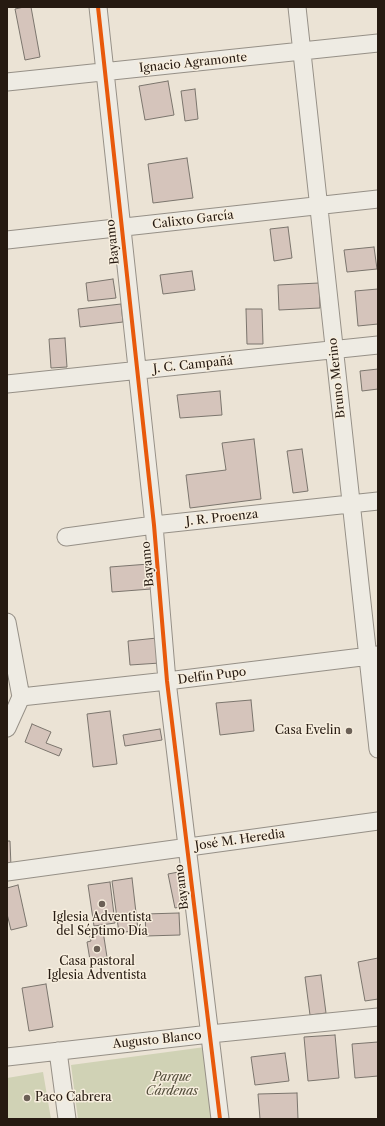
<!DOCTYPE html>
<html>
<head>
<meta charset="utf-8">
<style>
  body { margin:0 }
  #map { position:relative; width:385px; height:1126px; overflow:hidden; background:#ebe3d5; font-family:"Libre Caslon Text",serif }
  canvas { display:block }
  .frame { position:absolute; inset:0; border:8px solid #261a11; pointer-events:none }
</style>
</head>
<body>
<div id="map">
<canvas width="385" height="1126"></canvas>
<div class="frame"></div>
</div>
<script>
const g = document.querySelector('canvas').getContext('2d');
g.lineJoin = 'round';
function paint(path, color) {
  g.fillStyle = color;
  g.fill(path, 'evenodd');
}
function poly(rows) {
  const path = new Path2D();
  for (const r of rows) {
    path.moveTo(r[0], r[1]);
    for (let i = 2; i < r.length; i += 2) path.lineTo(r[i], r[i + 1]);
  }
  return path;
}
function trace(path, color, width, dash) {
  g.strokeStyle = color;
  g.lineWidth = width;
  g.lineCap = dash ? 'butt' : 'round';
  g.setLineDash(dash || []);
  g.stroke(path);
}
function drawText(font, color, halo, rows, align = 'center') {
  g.font = font + ' "Libre Caslon Text",serif';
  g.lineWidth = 3;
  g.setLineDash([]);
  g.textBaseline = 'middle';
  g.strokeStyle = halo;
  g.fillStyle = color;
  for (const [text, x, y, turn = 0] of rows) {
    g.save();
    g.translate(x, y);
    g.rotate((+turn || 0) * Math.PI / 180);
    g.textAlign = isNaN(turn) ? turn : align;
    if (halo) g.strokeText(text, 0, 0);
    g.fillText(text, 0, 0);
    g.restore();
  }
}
const green = poly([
  [205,1047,214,1119,78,1119,71,1065],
  [43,1072,51,1119,7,1119,7,1078]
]);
const building = poly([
  [24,7,31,7,40,57,25,60,15,9,24,7],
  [168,81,174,115,145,120,139,86,168,81],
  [195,89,198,119,185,121,181,91,195,89],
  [187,158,193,198,153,203,148,164,187,158],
  [288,227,292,258,274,261,270,229,288,227],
  [374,247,377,269,347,272,344,250,374,247],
  [192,271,195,290,163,294,160,275,192,271],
  [113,279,116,298,88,301,86,283,113,279],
  [319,283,320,308,279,310,278,285,319,283],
  [378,289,378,324,358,326,355,291,378,289],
  [121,304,123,322,80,327,78,309,121,304],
  [246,309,262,309,263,344,247,344,246,309],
  [65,338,67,367,51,368,49,339,65,338],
  [378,369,378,389,362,391,360,371,378,369],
  [220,391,222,415,180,418,177,395,220,391],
  [254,439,261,499,190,508,186,475,226,470,222,443,254,439],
  [302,449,308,491,293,493,287,451,302,449],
  [149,564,151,589,112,592,110,567,149,564],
  [157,638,160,663,130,665,128,641,157,638],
  [251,700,254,731,220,735,216,703,251,700],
  [110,711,117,764,93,767,87,714,110,711],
  [32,724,51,732,46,743,62,749,59,756,25,742,32,724],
  [160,729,162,740,125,746,123,735,160,729],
  [7,841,10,841,11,867,7,867,7,841],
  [184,871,190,905,175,908,168,874,184,871],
  [132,878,138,930,119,933,112,881,132,878],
  [110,882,115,923,94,926,88,885,110,882],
  [18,885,27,926,11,930,7,914,7,888,18,885],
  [179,913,180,935,146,936,145,914,179,913],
  [103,931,107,957,90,960,87,942,91,941,89,933,103,931],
  [378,958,378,999,365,1001,358,962,378,958],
  [321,975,326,1013,310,1015,305,977,321,975],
  [46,984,53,1027,29,1031,22,988,46,984],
  [335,1035,339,1078,308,1081,304,1037,335,1035],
  [378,1042,378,1076,355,1078,352,1044,378,1042],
  [285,1053,289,1081,255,1085,251,1057,285,1053],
  [297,1093,298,1119,260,1119,258,1094,297,1093]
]);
const minor = poly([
  [98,7,154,525,167,681,220,1119],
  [297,7,378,749],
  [7,82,378,43],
  [7,240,378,199],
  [7,384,378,345],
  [66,537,154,525,378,501],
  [7,622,21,697],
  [21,697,167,681,378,655],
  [7,728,21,697],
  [7,872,378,821],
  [58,1051,67,1119],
  [7,1057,210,1034,378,1017]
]);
const cycleway = poly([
  [98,7,154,525,167,681,220,1119]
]);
const markers = [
  [349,731,4,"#6b6056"],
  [102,904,4,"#6b6056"],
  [97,949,4,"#6b6056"],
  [27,1098,4,"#6b6056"]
];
const streetNames = [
  ["Ignacio Agramonte",193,63,-6],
  ["Calixto García",193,220,-7],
  ["Bayamo",113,242,-96],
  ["J. C. Campañá",193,365,-6],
  ["Bruno Merino",337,378,-96],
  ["J. R. Proenza",222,518,-6],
  ["Bayamo",148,564,-95],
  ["Delfín Pupo",212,676,-7],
  ["José M. Heredia",240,840,-8],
  ["Bayamo",182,887,-97],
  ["Augusto Blanco",157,1040,-6]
];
const poiNames = [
  ["Casa Evelin",341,731,"right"],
  ["Iglesia Adventista",102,918],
  ["del Séptimo Día",102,932],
  ["Casa pastoral",97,962],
  ["Iglesia Adventista",97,976],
  ["Paco Cabrera",35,1098,"left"]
];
const parkNames = [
  ["Parque",172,1078],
  ["Cárdenas",172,1092]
];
paint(green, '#d0d2b5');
paint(building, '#d5c4bb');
trace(building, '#7b756d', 1);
trace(minor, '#969087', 19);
trace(minor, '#eeebe3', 17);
trace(cycleway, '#e8590c', 4);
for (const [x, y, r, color] of markers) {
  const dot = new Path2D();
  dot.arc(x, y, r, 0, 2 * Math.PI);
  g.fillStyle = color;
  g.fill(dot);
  trace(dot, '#f7eede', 1.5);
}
drawText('12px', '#261a11', '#f7eede', streetNames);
drawText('12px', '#261a11', '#f7eede', poiNames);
drawText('italic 12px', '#524d3a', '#f7eede', parkNames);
</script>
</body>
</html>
